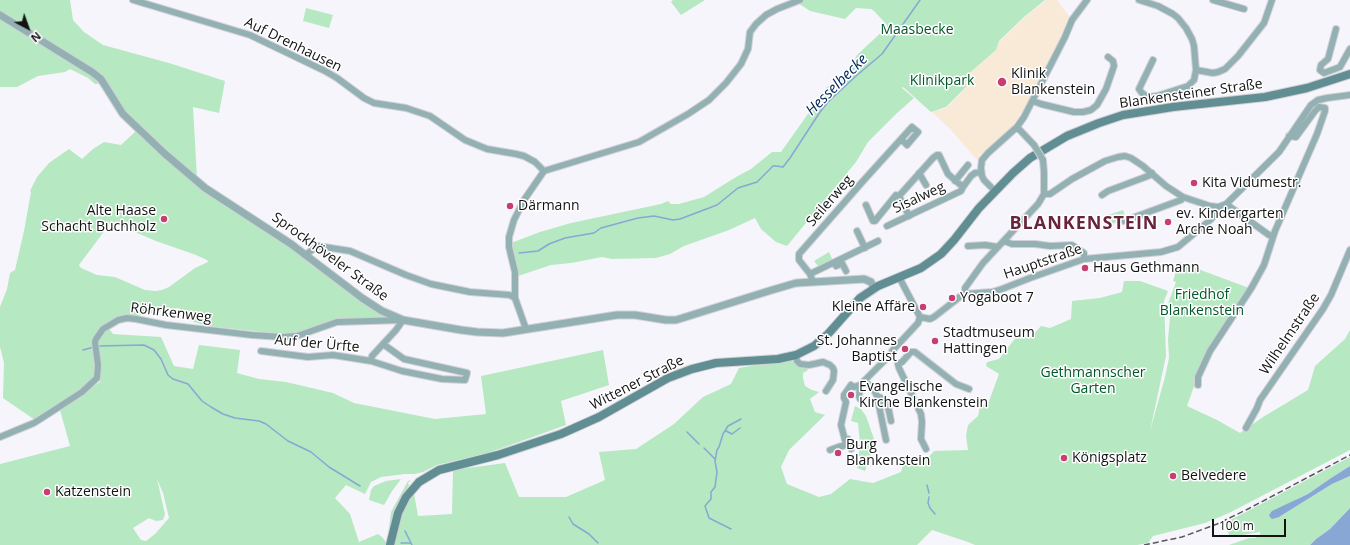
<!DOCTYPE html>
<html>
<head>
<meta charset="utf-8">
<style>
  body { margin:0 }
  #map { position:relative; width:1350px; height:545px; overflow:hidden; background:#f6f5fb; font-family:"Open Sans",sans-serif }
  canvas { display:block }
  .north { position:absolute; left:8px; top:8px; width:40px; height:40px; -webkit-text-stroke:3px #fff; paint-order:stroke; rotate:139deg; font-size:11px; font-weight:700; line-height:16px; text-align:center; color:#131314 }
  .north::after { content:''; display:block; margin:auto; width:14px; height:18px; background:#131314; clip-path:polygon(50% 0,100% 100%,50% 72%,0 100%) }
  .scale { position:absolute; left:1212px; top:519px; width:74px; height:18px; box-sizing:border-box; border:2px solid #131314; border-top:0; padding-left:5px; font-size:12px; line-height:14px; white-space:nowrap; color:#131314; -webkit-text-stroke:3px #fff; paint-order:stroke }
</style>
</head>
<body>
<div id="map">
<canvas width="1350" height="545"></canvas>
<div class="north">N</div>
<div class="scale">100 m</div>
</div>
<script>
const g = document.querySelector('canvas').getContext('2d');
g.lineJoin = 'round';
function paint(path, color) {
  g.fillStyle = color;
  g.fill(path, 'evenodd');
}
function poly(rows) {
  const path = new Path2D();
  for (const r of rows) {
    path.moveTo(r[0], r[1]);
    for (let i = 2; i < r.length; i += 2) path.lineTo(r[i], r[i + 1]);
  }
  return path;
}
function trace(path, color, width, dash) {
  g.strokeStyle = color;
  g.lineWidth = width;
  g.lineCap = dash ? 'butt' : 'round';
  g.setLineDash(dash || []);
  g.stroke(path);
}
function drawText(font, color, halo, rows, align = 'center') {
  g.font = font + ' "Open Sans",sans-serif';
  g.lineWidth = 3;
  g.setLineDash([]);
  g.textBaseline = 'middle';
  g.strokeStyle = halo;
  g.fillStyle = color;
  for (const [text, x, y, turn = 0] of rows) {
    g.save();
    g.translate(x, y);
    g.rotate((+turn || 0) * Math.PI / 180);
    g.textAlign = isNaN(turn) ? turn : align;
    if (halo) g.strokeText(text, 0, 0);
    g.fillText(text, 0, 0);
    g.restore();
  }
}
const medical = poly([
  [1046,0,1057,0,1069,16,1066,23,1062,35,1024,109,1012,127,980,155,978,161,951,130,932,112,946,108,966,88,965,77,996,50,999,42,1025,17]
]);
const green = poly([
  [0,0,70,0,73,20,84,32,103,45,169,63,225,81,219,113,193,107,197,178,179,164,126,112,107,83,95,84,88,78,70,69,65,72,38,76,17,87,0,87],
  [673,0,705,0,681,15,671,2],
  [803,0,1045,0,1024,17,999,41,996,50,965,77,966,87,946,107,931,112,903,87,902,88,914,98,896,114,868,142,856,162,787,246,776,242,761,229,755,218,729,230,684,246,670,254,656,258,612,259,602,257,571,263,551,265,518,276,511,243,540,232,571,223,661,204,668,201,671,204,679,204,704,197,736,177,751,169,772,152,781,152,827,87,848,72,857,55,887,27,887,25,874,11,871,9,856,8,845,19,810,11,798,3],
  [306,8,333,15,329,28,303,21],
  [136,131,182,173,280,239,386,316,383,319,337,320,296,334,273,333,207,326,191,321,185,317,179,308,140,315,140,313,137,318,127,317,97,335,96,379,87,387,35,420,3,398,4,363,0,347,0,307,7,289,10,273,15,270,24,231,31,192,30,191,37,177,49,163,69,149,82,159,93,149,104,142,121,145],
  [111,222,156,241,196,255,207,260,208,262,195,268,169,287,162,290,155,291,145,290,115,277,97,275,81,268,79,265],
  [1123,210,1126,219,1112,224,1108,215],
  [829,252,833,261,820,267,818,266,814,261],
  [1179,262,1249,288,1198,375,1187,406,1217,420,1240,433,1263,417,1308,390,1315,366,1345,339,1350,330,1350,450,1229,513,1205,523,1153,536,1148,543,1137,545,975,545,968,542,932,530,917,545,393,545,397,525,405,506,414,493,418,516,452,514,453,470,505,463,519,497,566,497,605,480,599,452,636,449,674,424,703,397,731,384,739,368,793,359,800,367,809,367,807,371,803,373,803,378,805,386,812,390,819,392,810,399,815,412,825,415,789,450,781,467,787,484,819,497,831,494,850,479,873,483,901,472,905,458,926,460,934,451,968,450,966,436,968,425,978,416,980,406,988,404,999,374,986,366,987,362,999,359,1018,335,1031,337,1041,326,1050,328,1071,319,1072,301,1100,298,1122,292,1124,281,1140,281,1168,291,1164,301,1166,356,1150,431,1165,377,1169,358,1168,339,1171,307,1168,304,1176,282,1173,281],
  [108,327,113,334,161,337,174,366,193,369,199,345,240,350,237,373,259,379,286,382,333,393,354,403,435,419,486,414,481,376,603,350,609,385,561,401,566,425,488,453,437,465,423,472,415,474,405,474,381,477,371,482,365,494,346,485,335,498,350,514,359,542,378,534,382,537,388,545,0,545,0,464,70,446,60,410,100,382,99,378,97,341],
  [157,479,163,493,169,518,155,534,146,541,141,540,133,528,149,518,156,521,163,520,165,514],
  [855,406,861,409,866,416,874,439,870,456,865,471,857,468,860,443,858,423,851,421],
  [1350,457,1350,466,1331,478,1308,494,1297,499,1279,517,1332,484,1350,476,1350,508,1330,529,1316,539,1310,545,1229,545,1249,538,1255,538,1260,535,1260,532,1230,537,1224,523,1248,511],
  [401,479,392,491,384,505,369,500,371,490,374,486,386,481],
  [411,480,408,483,409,485,397,506,388,535,391,512,408,481]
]);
const water = poly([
  [1350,466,1350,476,1332,484,1279,517,1272,519,1270,517,1269,515,1272,511,1308,494,1331,478],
  [1350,508,1350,545,1310,545,1316,539,1330,529]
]);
const stream = poly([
  [519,253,538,251,549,244,565,238,594,233,601,228,638,218,654,216,673,220,680,219,717,205,738,188,757,182,773,166,776,166,783,167,790,158,820,112,828,102,856,76,882,54,920,0],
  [98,346,144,345,154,350,161,359,168,375,173,379,188,384,202,401,211,407,223,414,235,418,259,421,266,424,288,441,311,452,329,467,360,486],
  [83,350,94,347],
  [726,431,732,434,740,428],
  [687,432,699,444],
  [704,448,715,459],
  [927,485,929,493],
  [929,497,928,503,930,508,935,514],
  [569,517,573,524,589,534,598,543],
  [731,529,709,518,705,506,711,499,711,492,715,487,717,472,715,461,717,450,719,447,723,434,728,426,741,419],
  [405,531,412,545],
  [401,543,411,543]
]);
const minor = poly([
  [133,0,250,35,325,71,337,78,364,98,374,103,406,108,430,116,465,140,487,149,516,154,524,156,535,162,544,171],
  [1139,0,1158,6,1173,14,1178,18,1186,28,1192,39,1194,46,1196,70,1213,73,1218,72,1225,69,1238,56,1264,23,1272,0],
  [1213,0,1244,9],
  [1336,29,1328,59,1321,65,1320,70,1324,73,1340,67,1350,49],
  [1153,60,1139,89,1142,93,1148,97,1157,96,1188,86,1194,80,1196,70],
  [1033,101,1041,104,1074,112,1083,112,1091,110,1097,105,1106,89,1114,66,1113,61,1108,57],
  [1017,127,1034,145],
  [1043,160,1044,172,1044,194],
  [919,173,926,185],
  [955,181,968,165],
  [995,191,984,180,982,176,981,168,982,160,988,153,1017,127,1024,117,1065,37,1072,20,1087,0],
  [1102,195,1108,191,1148,176,1152,173],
  [899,196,909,216],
  [1226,204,1269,235,1273,237],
  [866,205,873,221,875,221,896,195,899,196,933,158,937,155,939,155,948,174,963,187],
  [1124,221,1181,200,1183,197],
  [887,226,961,191,963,187,971,176,975,173,981,172],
  [857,231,865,248],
  [1004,241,1012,244,1035,244,1050,246,1072,245,1084,253,1084,259],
  [968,246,985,245,998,247],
  [305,255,318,246,350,251,406,275,431,284,470,292,510,295,515,298,526,329],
  [836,266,842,263,846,271],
  [810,274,878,241],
  [899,277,920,317],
  [813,282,810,274,799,260,799,254,864,180,912,127,918,132,907,145,901,139],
  [965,294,965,288,983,263,1038,204,1044,194,1050,194,1072,179,1105,161,1118,157,1125,156,1131,158,1143,166,1166,186,1183,197,1210,206,1218,207,1226,204],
  [515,298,515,272,509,247,509,237,514,220,524,200,544,171,639,142,688,114,709,100,726,83,741,64,748,49,750,32,756,24,766,15,777,9,800,0],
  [920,317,930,319,934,317,961,296,965,294,992,292,1002,289,1030,278,1084,259,1161,252,1178,247,1209,221,1279,152,1311,105,1318,100,1327,98,1350,95],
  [383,344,404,359,467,373,465,380,442,379,402,371,371,361,372,356,396,330,403,320],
  [261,351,308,357,333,355,371,361],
  [796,355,797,361,800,364,809,365,823,362,830,365,833,368,834,371,833,380,826,391],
  [891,356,892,351,918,323,920,317],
  [898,364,899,368,921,414,922,422,921,439,926,449],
  [898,364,902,362,911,352,915,352,956,384,969,389],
  [864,381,873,388,877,396,886,440],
  [860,385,859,396,860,399],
  [1198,385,1198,377,1210,351,1252,287,1264,265,1275,231,1317,134,1325,111,1325,108,1319,107,1315,111,1296,137,1289,136],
  [877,396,881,398,887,405,889,411,891,421],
  [1246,428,1257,408,1260,400,1323,309,1331,295,1350,250],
  [0,437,34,423,45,416,82,392,97,378,98,365,95,342,96,339,103,329,118,320,127,318,136,319,166,325,252,335,282,337,297,336,337,322,403,320],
  [848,439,851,449],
  [843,446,846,444,841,425,846,402,844,398,844,395,851,385,854,387,860,385,886,359,891,356],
  [830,450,841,446]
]);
const tertiary = poly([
  [0,15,92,72,101,79,123,114,164,153,205,188,291,244,362,298,382,311,403,320,461,330,477,332,503,333,617,315,635,315,666,320,676,320,772,290,796,283,864,279,871,282,874,288]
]);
const secondary = poly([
  [390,545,398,513,406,497,419,482,439,470,498,455,561,434,599,417,668,378,692,369,716,363,778,359,796,355,814,346,828,334,860,298,878,286,921,268,941,254,954,240,979,208,1013,173,1030,158,1067,136,1099,123,1123,115,1173,107,1265,97,1307,88,1350,74]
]);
const rail = poly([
  [1144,545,1182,537,1217,524,1248,509,1350,455]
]);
const minorBridge = poly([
  [1034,145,1039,153,1043,160]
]);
const markers = [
  [1002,82,5,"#c93e71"],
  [1194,183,4,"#c93e71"],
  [510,206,4,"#c93e71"],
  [164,219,4,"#c93e71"],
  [1168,222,4,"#c93e71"],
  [1085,268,4,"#c93e71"],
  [952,298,4,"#c93e71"],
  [923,307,4,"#c93e71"],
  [935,341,4,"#c93e71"],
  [905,349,4,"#c93e71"],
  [851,395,4,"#c93e71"],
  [838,453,4,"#c93e71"],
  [1064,458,4,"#c93e71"],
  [1173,476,4,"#c93e71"],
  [47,492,4,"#c93e71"]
];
const parkNames = [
  ["Maasbecke",917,30],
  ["Klinikpark",942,81],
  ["Friedhof",1202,295],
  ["Blankenstein",1202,311],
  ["Gethmannscher",1093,373],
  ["Garten",1093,389]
];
const streetNames = [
  ["Auf Drenhausen",293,45,26],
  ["Blankensteiner Straße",1191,94,-8],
  ["Sisalweg",919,198,-25],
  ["Seilerweg",830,201,-49],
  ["Sprockhöveler Straße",330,257,36],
  ["Hauptstraße",1043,262,-19],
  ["Röhrkenweg",171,313,7],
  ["Wilhelmstraße",1290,334,-56],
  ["Auf der Ürfte",317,344,5],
  ["Wittener Straße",637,383,-27]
];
const poiNames = [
  ["Klinik",1011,74],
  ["Blankenstein",1011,90],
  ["Kita Vidumestr.",1202,183],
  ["Därmann",518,206],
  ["Alte Haase",156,211,"right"],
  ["Schacht Buchholz",156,227,"right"],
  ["ev. Kindergarten",1176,214],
  ["Arche Noah",1176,230],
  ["Haus Gethmann",1093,268],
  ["Yogaboot 7",960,298],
  ["Kleine Affäre",915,307,"right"],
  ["Stadtmuseum",943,333],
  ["Hattingen",943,349],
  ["St. Johannes",897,341,"right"],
  ["Baptist",897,357,"right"],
  ["Evangelische",859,387],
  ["Kirche Blankenstein",859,403],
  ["Burg",846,445],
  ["Blankenstein",846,461],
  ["Königsplatz",1072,458],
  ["Belvedere",1181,476],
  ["Katzenstein",55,492]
];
const waterNames = [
  ["Hesselbecke",837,85,-45]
];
const districtNames = [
  ["BLANKENSTEIN",1084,224]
];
paint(medical, '#f9e9d7');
paint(green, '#b6e8c2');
paint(water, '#89a7d4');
trace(stream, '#89a7d4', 1.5);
trace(minor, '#d2d1d6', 8);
trace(tertiary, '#d2d1d6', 9);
trace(secondary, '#d2d1d6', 10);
trace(minor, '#93b1b3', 6);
trace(tertiary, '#93b1b3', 7);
trace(secondary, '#618e93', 8);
trace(rail, '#59585b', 1.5, [6, 3]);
trace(minorBridge, '#d2d1d6', 8, []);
trace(minorBridge, '#93b1b3', 6);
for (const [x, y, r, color] of markers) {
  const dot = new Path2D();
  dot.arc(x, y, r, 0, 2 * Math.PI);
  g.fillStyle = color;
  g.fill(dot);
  trace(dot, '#fff', 1.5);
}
drawText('14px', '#025629', '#fff', parkNames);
drawText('14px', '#131314', '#fff', streetNames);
drawText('14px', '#131314', '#fff', poiNames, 'left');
drawText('italic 15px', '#01275b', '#fff', waterNames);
g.letterSpacing = '1px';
drawText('bold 18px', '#68243b', '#fff', districtNames);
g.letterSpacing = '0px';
</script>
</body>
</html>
